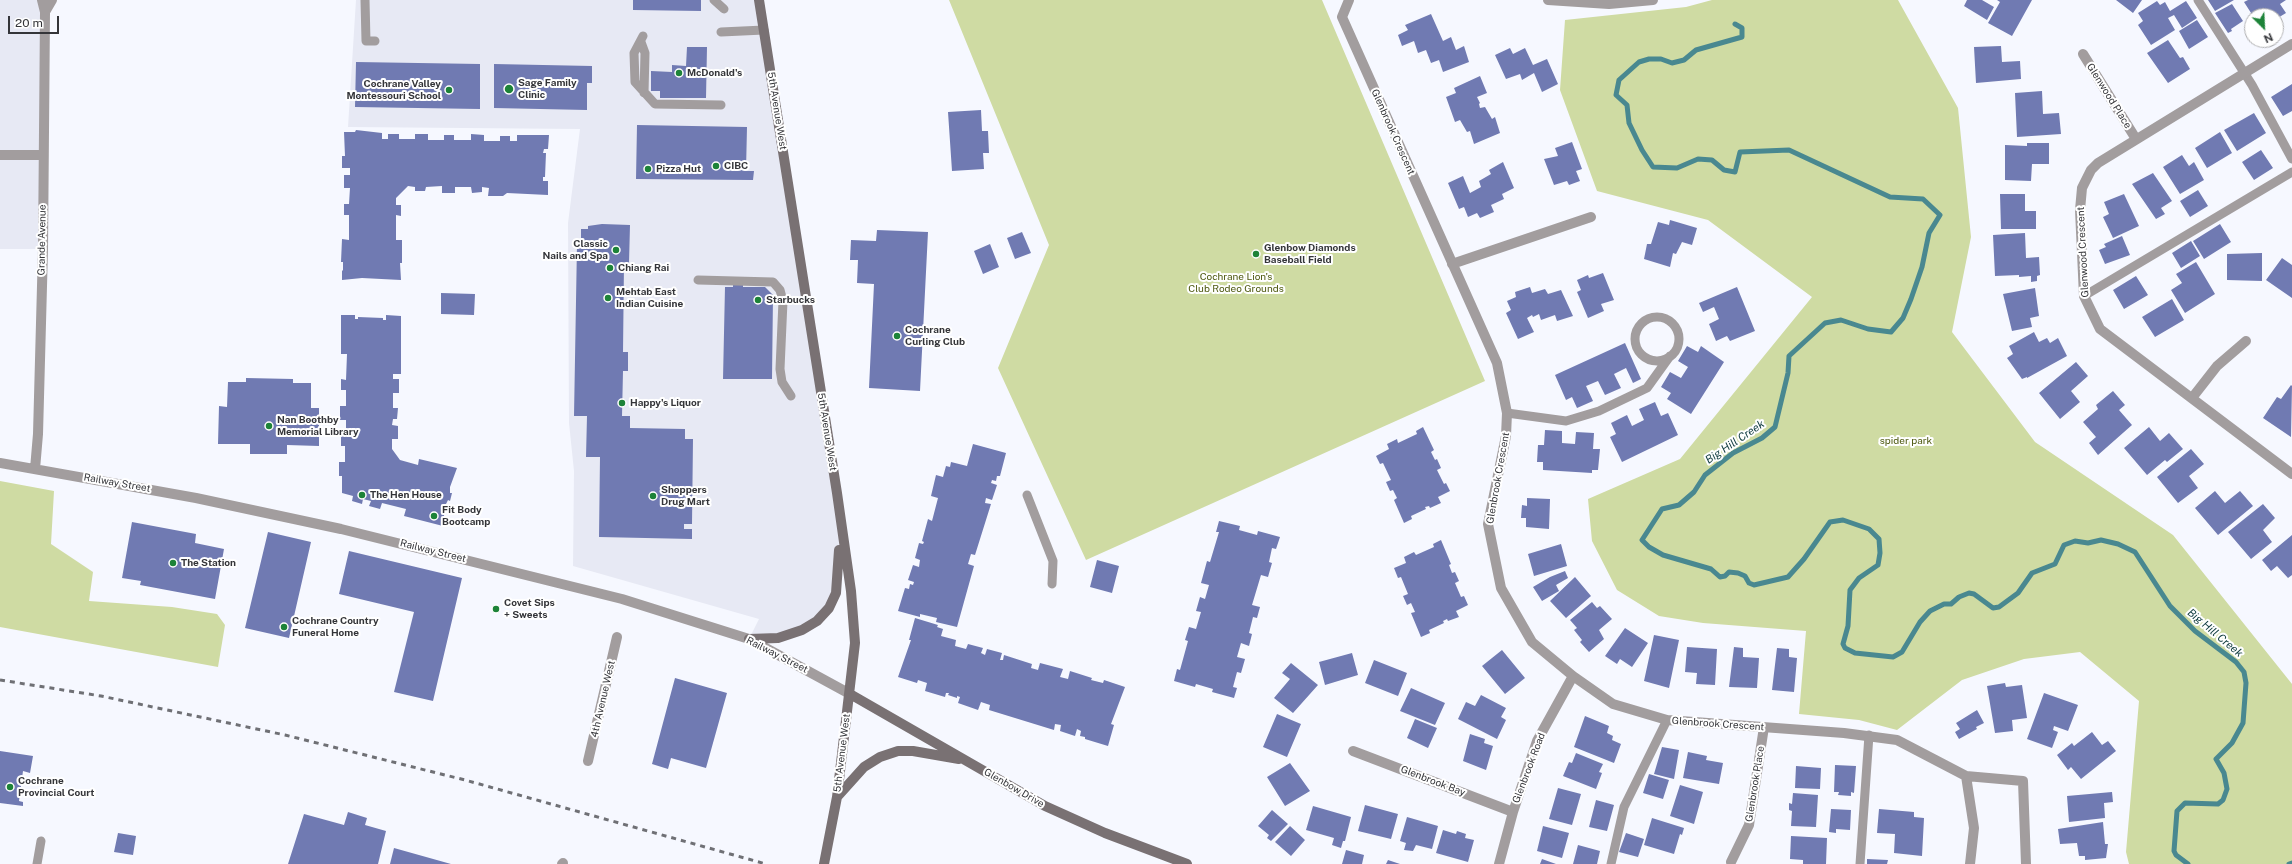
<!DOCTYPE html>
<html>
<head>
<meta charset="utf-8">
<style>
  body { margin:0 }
  #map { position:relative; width:2292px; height:864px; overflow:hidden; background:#f6f8ff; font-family:"Public Sans",sans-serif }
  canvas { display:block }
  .north { position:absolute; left:2244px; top:8px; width:40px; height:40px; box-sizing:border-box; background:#fff; border:1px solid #aeaeb0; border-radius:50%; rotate:156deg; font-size:11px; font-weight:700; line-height:16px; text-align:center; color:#343539 }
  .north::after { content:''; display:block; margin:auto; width:14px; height:18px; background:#1d8338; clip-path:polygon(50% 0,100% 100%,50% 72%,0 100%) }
  .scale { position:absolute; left:8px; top:16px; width:51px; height:18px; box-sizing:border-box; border:2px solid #343539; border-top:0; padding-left:5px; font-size:12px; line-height:14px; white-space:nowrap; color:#343539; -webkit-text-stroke:3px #fff; paint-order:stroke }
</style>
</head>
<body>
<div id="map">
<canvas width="2292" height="864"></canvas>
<div class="north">N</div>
<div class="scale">20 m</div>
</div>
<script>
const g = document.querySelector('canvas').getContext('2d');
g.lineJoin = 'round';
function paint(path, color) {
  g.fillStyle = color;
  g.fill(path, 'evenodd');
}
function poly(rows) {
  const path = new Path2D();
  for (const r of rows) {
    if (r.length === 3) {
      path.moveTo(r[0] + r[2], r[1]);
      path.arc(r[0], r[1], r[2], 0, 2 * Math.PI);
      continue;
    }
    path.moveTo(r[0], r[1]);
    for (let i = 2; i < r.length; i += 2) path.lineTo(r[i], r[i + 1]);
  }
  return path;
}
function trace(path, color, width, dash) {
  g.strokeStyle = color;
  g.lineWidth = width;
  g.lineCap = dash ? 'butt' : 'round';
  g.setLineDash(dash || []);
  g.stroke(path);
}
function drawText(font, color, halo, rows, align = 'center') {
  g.font = font + ' "Public Sans",sans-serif';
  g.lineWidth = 4;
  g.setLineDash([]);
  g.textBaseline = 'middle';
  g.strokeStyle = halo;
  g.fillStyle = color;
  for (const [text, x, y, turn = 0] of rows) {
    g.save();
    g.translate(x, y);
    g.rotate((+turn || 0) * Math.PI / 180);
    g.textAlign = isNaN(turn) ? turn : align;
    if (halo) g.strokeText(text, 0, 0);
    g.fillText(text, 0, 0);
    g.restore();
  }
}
const built = poly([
  [0,0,46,0,43,249,0,249],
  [356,0,759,0,840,522,838,574,829,608,802,630,749,639,759,619,573,566,574,471,569,423,568,223,580,129,348,127]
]);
const green = poly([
  [949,0,1322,0,1485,381,1086,560,998,368,1049,245],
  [1712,0,1898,0,1958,108,1971,237,1952,332,2035,442,2173,535,2292,684,2292,864,2129,864,2126,852,2139,701,2080,652,2024,659,1962,680,1897,730,1859,720,1799,714,1806,631,1703,623,1659,616,1617,590,1592,541,1588,499,1680,459,1812,297,1708,220,1597,191,1560,90,1565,20,1686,7],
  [0,481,54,491,51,544,93,572,89,601,172,607,217,614,225,625,218,667,0,627]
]);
const stream = poly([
  [1735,24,1742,28,1742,37,1696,50,1684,60,1672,63,1661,59,1649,59,1639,62,1619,80,1616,95,1627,105,1629,123,1642,150,1653,167,1677,168,1698,159,1712,160,1724,170,1735,172,1740,152,1789,150,1890,197,1923,199,1940,215,1929,233,1922,267,1911,299,1903,318,1891,332,1868,329,1841,320,1825,323,1789,356,1788,373,1775,427,1762,438,1733,453,1705,475,1694,492,1679,505,1662,509,1642,540,1649,547,1663,555,1711,569,1720,577,1725,576,1729,572,1738,573,1745,576,1749,583,1754,585,1788,577,1804,559,1830,522,1843,520,1869,529,1879,539,1880,553,1878,565,1859,578,1850,590,1848,626,1843,644,1845,648,1855,653,1893,657,1902,652,1920,622,1930,611,1944,604,1951,604,1959,597,1969,593,1974,594,1993,608,1999,607,2018,593,2032,573,2055,564,2064,545,2075,541,2088,543,2101,540,2118,544,2135,552,2170,606,2195,631,2236,662,2244,672,2246,683,2243,723,2232,743,2216,759,2224,773,2227,789,2223,800,2218,804,2185,803,2177,811,2174,851,2176,855,2188,864],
  [2289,864,2292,863]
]);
const building = poly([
  [633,0,701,0,701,11,633,10],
  [1967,0,1982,0,1994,7,1987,20,1964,6],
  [1997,0,2032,0,2012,36,1988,23,2000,2],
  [2116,0,2142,0,2133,13],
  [2208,0,2234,0,2215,11],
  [2248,0,2286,0,2280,4,2286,13,2276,19,2276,16,2253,16,2244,2],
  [2157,1,2160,5,2165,2,2170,11,2186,1,2197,18,2182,28,2174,15,2168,18,2175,30,2151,45,2138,25,2143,21,2138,13],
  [2232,4,2243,21,2231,29,2232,31,2228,33,2215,13],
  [1431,14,1443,41,1451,37,1456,50,1464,46,1469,62,1443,72,1439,60,1431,63,1426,50,1418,53,1414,41,1402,46,1398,35,1408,30,1405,25],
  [2197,20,2208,37,2189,49,2179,31],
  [2168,40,2180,58,2183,57,2190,69,2168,83,2147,53],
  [2001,46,2002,62,2020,61,2021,79,1976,83,1974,47],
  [687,47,707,47,706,98,660,98,660,91,651,91,651,71,672,72,672,65,686,66],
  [1510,48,1513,54,1525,48,1533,65,1547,59,1558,84,1542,92,1534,73,1522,80,1520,74,1506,79,1495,55],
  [356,62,480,64,480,109,355,107],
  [494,64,592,66,592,83,587,83,587,110,494,108],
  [1480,76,1487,93,1477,97,1480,103,1479,104,1480,108,1485,107,1492,119,1495,117,1500,133,1474,144,1470,131,1467,132,1460,120,1455,122,1446,97,1456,93,1454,88],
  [2292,84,2292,111,2283,116,2271,97],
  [2042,91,2043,114,2059,113,2061,134,2017,137,2015,93],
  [981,110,982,131,988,131,989,153,983,153,984,169,952,171,948,112],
  [2254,113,2266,133,2237,151,2224,130],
  [637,125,747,127,746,171,754,171,753,180,636,179],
  [356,130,382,133,382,139,388,139,388,134,399,134,399,139,415,139,415,134,428,134,428,140,444,140,444,135,454,135,454,140,471,140,471,134,484,135,484,141,500,141,500,136,510,136,510,141,517,141,517,135,549,135,548,149,544,149,543,153,546,153,545,177,543,177,543,181,548,181,548,195,507,193,503,196,488,196,489,188,482,187,482,192,472,193,471,187,455,187,455,193,442,193,442,186,426,187,425,191,415,191,415,187,408,186,396,198,396,205,401,205,401,216,396,215,396,240,402,240,402,263,400,263,401,280,362,278,342,280,342,271,343,270,343,262,341,262,342,239,349,240,349,215,344,215,344,204,349,204,350,188,344,188,344,175,350,175,350,168,342,168,342,156,345,156,344,132,355,132],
  [2220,132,2232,153,2207,168,2195,148],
  [1572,142,1582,169,1576,171,1580,181,1569,185,1567,181,1554,185,1544,159,1558,156,1555,148],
  [2027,143,2049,143,2049,164,2032,164,2031,181,2005,180,2005,145,2027,146],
  [2261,150,2273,168,2254,180,2242,162],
  [2182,155,2189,166,2194,162,2204,180,2180,194,2163,167],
  [1503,162,1514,188,1502,194,1504,199,1491,205,1494,212,1480,218,1477,213,1468,217,1464,207,1459,209,1448,183,1463,176,1470,193,1481,187,1479,181,1491,174,1489,170],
  [2153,173,2172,201,2161,208,2165,214,2156,219,2132,184],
  [2198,190,2208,206,2190,217,2180,201],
  [2000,194,2025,194,2025,211,2036,211,2036,229,2001,229],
  [2124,194,2139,226,2113,238,2103,217,2109,214,2104,202],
  [1670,220,1697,228,1692,245,1682,242,1676,254,1673,253,1670,267,1644,259,1647,244,1651,244,1658,222,1669,225],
  [602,224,630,225,629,263,624,263,623,352,628,352,628,371,623,371,622,416,630,416,630,428,685,429,685,439,693,439,692,524,684,524,684,529,692,529,692,539,599,537,600,457,586,457,587,416,574,416,577,244,581,244,581,229,588,229,588,226],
  [2220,224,2231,242,2204,259,2193,241],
  [877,230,928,232,920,391,869,388,874,284,857,283,858,260,850,260,851,240,876,241],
  [1022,232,1031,253,1015,259,1007,238],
  [2025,233,2026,258,2039,257,2040,275,2037,276,2037,281,2031,282,2031,276,2019,277,2019,275,1995,276,1993,235],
  [2122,236,2130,255,2105,264,2099,250,2106,247,2104,244],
  [2191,241,2200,256,2181,268,2172,253],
  [990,244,999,267,983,274,974,251],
  [2262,253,2262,281,2227,280,2227,254],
  [2282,258,2292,265,2292,298,2266,280],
  [2196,262,2215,294,2185,313,2171,290,2182,283,2176,274],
  [1603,273,1614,300,1601,304,1604,311,1588,318,1577,292,1581,290,1577,280,1588,275,1589,278],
  [2136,276,2148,295,2124,309,2113,290],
  [733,284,743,284,743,287,765,287,773,295,772,379,723,379,725,287,733,287],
  [1530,287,1532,293,1545,289,1548,294,1561,290,1573,316,1557,321,1555,315,1541,320,1539,314,1533,317,1532,315,1527,318,1534,332,1518,339,1506,313,1511,310,1507,301,1516,297,1515,292],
  [1737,287,1755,331,1730,341,1727,336,1716,341,1709,324,1719,319,1714,307,1703,312,1699,303],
  [2035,288,2039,316,2030,318,2032,327,2012,331,2003,294],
  [441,293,475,294,474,315,441,314],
  [2172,299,2184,320,2155,337,2142,317],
  [341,315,355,315,355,319,358,319,358,317,383,318,383,320,386,320,386,315,401,316,401,374,393,374,393,379,399,379,399,393,393,393,393,408,398,408,397,419,393,419,392,425,398,426,398,439,392,439,392,449,400,460,418,465,419,459,457,468,450,487,450,493,452,493,450,501,448,500,445,506,443,526,404,516,406,509,382,503,380,509,369,506,371,501,363,499,362,504,352,501,353,496,342,493,342,476,339,476,339,462,345,462,345,446,341,446,341,435,346,435,346,420,340,420,340,406,346,406,346,390,341,390,341,379,346,380,347,354,341,354],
  [2034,332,2039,342,2047,338,2050,343,2058,338,2067,356,2027,378,2027,377,2022,379,2007,358,2013,354,2009,346],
  [1625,343,1641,379,1633,383,1626,368,1614,374,1621,388,1605,395,1598,381,1586,386,1593,401,1577,408,1572,397,1566,400,1555,375],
  [1687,346,1698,352,1701,346,1724,362,1691,414,1667,399,1671,393,1661,387,1670,372,1681,378,1688,367,1678,361],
  [2076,362,2088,376,2071,391,2080,402,2060,419,2039,393],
  [246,378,293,379,293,383,311,383,311,408,319,408,319,446,287,445,287,454,250,454,250,444,218,444,219,406,227,407,228,382,246,382],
  [2291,385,2292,386,2291,437,2263,418,2277,397,2281,399],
  [2113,391,2125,405,2119,410,2132,425,2098,455,2089,443,2096,437,2083,422,2098,409,2096,405],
  [1655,402,1661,416,1668,413,1678,435,1622,462,1610,437,1616,434,1611,423,1627,415,1632,426,1644,420,1639,409],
  [1423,427,1434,450,1431,452,1435,460,1437,459,1441,468,1437,470,1444,484,1446,483,1450,491,1438,497,1441,503,1430,508,1429,506,1425,507,1426,509,1411,516,1412,519,1404,523,1394,500,1397,498,1393,490,1390,491,1386,482,1391,480,1383,463,1380,464,1376,456,1389,449,1387,444,1397,439,1398,443,1417,434,1416,431],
  [2149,427,2160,441,2169,433,2183,449,2167,462,2165,460,2147,475,2124,448],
  [1545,430,1562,431,1562,443,1575,444,1576,432,1594,433,1593,449,1600,449,1598,470,1592,470,1592,473,1543,470,1543,462,1537,462,1538,445,1544,445],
  [973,444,1006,453,1000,476,997,476,996,481,992,480,991,483,997,485,992,500,986,498,985,503,991,504,975,555,971,554,968,564,974,566,957,627,936,622,937,618,920,614,920,617,898,611,905,588,909,589,910,584,913,585,914,582,908,580,913,565,919,567,920,560,915,558,919,543,923,544,924,542,922,541,928,519,932,521,938,498,931,496,936,475,943,477,946,466,950,467,951,462,967,466],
  [2191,449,2204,464,2189,476,2198,488,2178,503,2157,477],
  [2215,491,2225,503,2240,491,2253,506,2218,535,2195,508],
  [1527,498,1550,499,1549,529,1526,527,1526,518,1521,518,1522,505,1527,506],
  [2263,504,2275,518,2263,530,2272,542,2251,559,2228,532],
  [1219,521,1240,526,1239,530,1257,535,1258,531,1280,537,1276,549,1272,548,1269,562,1272,563,1268,577,1261,575,1252,605,1260,607,1257,618,1253,617,1249,633,1252,634,1249,646,1241,643,1237,657,1245,659,1241,673,1237,672,1233,687,1237,688,1234,698,1212,692,1213,689,1196,684,1195,687,1174,681,1177,669,1180,670,1188,641,1185,640,1189,627,1196,629,1201,612,1196,611,1200,597,1205,599,1209,585,1201,583,1207,561,1210,562,1219,532,1216,532],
  [132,522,196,534,195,543,224,549,215,599,140,585,141,581,122,578],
  [268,532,311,542,289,638,245,628],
  [2292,535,2292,575,2288,578,2277,566,2271,571,2262,560],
  [1441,540,1451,564,1449,565,1452,573,1455,572,1459,581,1455,583,1461,597,1464,596,1468,605,1456,611,1459,617,1448,621,1447,619,1443,621,1444,623,1429,630,1430,633,1421,637,1411,613,1415,612,1411,603,1407,605,1403,596,1408,594,1401,577,1398,578,1394,568,1406,563,1404,557,1414,552,1416,555,1434,547,1433,544],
  [1561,544,1567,566,1534,576,1528,554],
  [349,551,462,578,433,701,394,692,414,612,339,594],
  [1097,560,1119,566,1112,593,1090,587],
  [1565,571,1568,578,1556,585,1559,591,1542,601,1533,587,1550,577],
  [1575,577,1591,596,1566,618,1550,601],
  [1592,602,1597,608,1600,606,1612,619,1599,630,1604,639,1589,652,1580,642,1582,640,1574,630,1577,628,1570,620],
  [915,618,938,625,937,627,943,629,941,636,956,640,955,646,966,649,968,644,983,648,981,653,985,655,987,649,1002,653,1000,660,1003,660,1004,655,1032,664,1031,668,1038,670,1040,663,1063,669,1060,677,1068,679,1070,671,1092,678,1091,680,1103,683,1104,680,1125,687,1111,724,1114,725,1108,746,1085,739,1085,737,1080,736,1081,731,1077,729,1075,736,1060,731,1061,725,1055,724,1054,730,989,710,990,705,981,702,978,710,958,703,960,697,957,696,957,698,948,695,949,693,946,693,945,697,925,691,927,683,918,680,917,683,898,677,911,640,909,640],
  [1625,628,1648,643,1632,667,1620,659,1617,664,1605,656],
  [1654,635,1679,640,1669,688,1644,681],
  [1687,647,1717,649,1715,685,1696,684,1697,673,1685,672],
  [1734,647,1743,648,1743,657,1759,658,1757,688,1729,687],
  [1777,648,1789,649,1789,657,1797,658,1794,692,1772,690],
  [1502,650,1525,678,1505,694,1482,666],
  [1352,653,1358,675,1325,685,1319,662],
  [1374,660,1407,673,1398,696,1365,683],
  [1291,663,1318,685,1293,713,1274,698,1290,679,1282,673],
  [675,678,727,693,706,768,671,758,668,769,652,764],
  [2005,683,2006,687,2022,685,2027,718,2012,720,2013,731,1995,733,1987,686],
  [1411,688,1445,703,1435,725,1400,711],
  [2044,693,2078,705,2068,731,2054,726,2053,730,2058,732,2052,748,2027,739],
  [1481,695,1506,708,1501,717,1506,720,1497,739,1458,719,1466,702,1475,706],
  [1977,710,1984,723,1976,727,1977,729,1959,739,1955,732,1960,729,1956,723],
  [1277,714,1301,724,1287,757,1263,747],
  [1585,716,1609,726,1607,733,1613,736,1612,740,1621,744,1614,763,1574,747],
  [1415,719,1437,728,1428,748,1407,738],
  [2092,732,2102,745,2108,741,2116,751,2081,779,2071,767,2068,770,2057,755,2072,743,2074,746],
  [1470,734,1485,739,1484,743,1493,746,1486,770,1463,761],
  [1662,747,1679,750,1674,779,1654,774],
  [0,751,33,756,30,773,23,771,19,801,23,802,23,806,0,803],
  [1688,752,1707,756,1706,760,1723,763,1719,784,1683,778],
  [1576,753,1603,764,1599,772,1602,773,1596,789,1563,776,1569,762,1572,763],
  [1290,763,1310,791,1285,806,1267,777],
  [1835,765,1856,766,1854,793,1851,792,1851,796,1838,795,1839,792,1834,792],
  [1796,766,1821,768,1820,789,1795,788],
  [1649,774,1669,780,1663,799,1643,793],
  [1680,785,1703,792,1694,824,1670,816],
  [1558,788,1581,794,1572,825,1549,819],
  [2112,792,2113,802,2104,803,2105,818,2069,822,2067,796],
  [1793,793,1818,795,1816,827,1791,826,1792,811,1789,810,1789,803,1792,804],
  [1596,800,1614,805,1607,831,1589,827],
  [1365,805,1398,814,1391,839,1358,831],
  [1313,806,1351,817,1345,841,1343,841,1341,848,1332,845,1334,838,1306,830],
  [1831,809,1851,810,1850,830,1836,829,1836,833,1829,832],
  [1879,809,1914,812,1914,817,1924,818,1922,856,1894,853,1895,834,1877,833],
  [1272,810,1288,824,1271,841,1267,838,1269,835,1258,826],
  [348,812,367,818,365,825,386,831,378,864,288,864,304,814,344,825],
  [1407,817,1438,826,1432,849,1416,845,1413,851,1404,850,1406,843,1400,841],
  [1652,818,1684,828,1682,835,1680,834,1674,854,1644,845],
  [2103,822,2105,844,2108,844,2106,858,2085,860,2085,856,2079,856,2077,843,2060,844,2058,829],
  [1290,826,1305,840,1291,856,1275,842],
  [1543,826,1569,833,1562,858,1537,851],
  [1443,830,1456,834,1457,831,1466,834,1465,838,1474,840,1468,862,1436,853],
  [118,833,136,836,133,855,114,852],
  [1626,833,1644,839,1638,857,1619,852],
  [1791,836,1827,838,1826,864,1803,864,1803,860,1790,859],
  [1578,845,1600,851,1597,864,1573,864],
  [394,848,451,864,390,864],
  [1346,850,1364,855,1362,864,1342,864],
  [1542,859,1556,864,1540,864],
  [1867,859,1888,860,1887,864,1867,864],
  [1388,860,1400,864,1386,864]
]);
const lane = poly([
  [365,0,366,41,375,41],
  [714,0,724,9],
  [2198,0,2252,85,2292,159],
  [721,32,764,30],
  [643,36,634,53,635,82,655,104,721,105],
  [641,42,645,53,644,93],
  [698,280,773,282,780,290,783,301,780,369,782,382,791,396],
  [2084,296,2292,172],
  [1657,339,22],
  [1507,413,1566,421,1599,411,1647,388,1670,356],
  [1027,495,1053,561,1052,584],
  [37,864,41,841],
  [1611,864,1624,807,1667,720],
  [1860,864,1869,735]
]);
const street = poly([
  [1349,0,1342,17,1497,363,1507,413,1506,436,1488,524,1501,588,1532,642,1573,676,1613,704,1667,720,1844,733,1897,740,1966,776,1974,828,1970,864],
  [1548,0,1609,4,1653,0],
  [45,12,52,0],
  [2292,44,2098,163,2091,170,2082,188,2080,210,2084,296,2100,329,2292,474],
  [2083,54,2136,139],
  [0,155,43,155],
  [1452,264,1591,217],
  [2192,398,2217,366,2246,341],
  [0,463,196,498,341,529,622,599,749,639,850,694],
  [35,469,38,434,43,249,45,12,42,0],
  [1353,751,1513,812],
  [588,761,617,637],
  [1966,776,2023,781,2026,864],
  [1731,862,1749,825,1764,727],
  [562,864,563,863],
  [1499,864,1513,812,1537,741,1573,676]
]);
const secondary = poly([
  [759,0,837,493,851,591,855,643,837,797,824,864],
  [749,639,778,638,802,630,817,621,829,608,836,593,839,550],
  [850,694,1045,806,1105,833,1187,864],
  [837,797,864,767,880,757,898,751,913,751,959,759]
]);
const rail = poly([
  [0,680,101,696,285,735,465,780,766,864]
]);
const markers = [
  [679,73,4,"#1d8338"],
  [509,89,5,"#1d8338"],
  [449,90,4,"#1d8338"],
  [716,166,4,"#1d8338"],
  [648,169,4,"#1d8338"],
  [616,250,4,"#1d8338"],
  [1256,254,4,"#1d8338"],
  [610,268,4,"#1d8338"],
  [608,298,4,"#1d8338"],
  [758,300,4,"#1d8338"],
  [897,336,4,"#1d8338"],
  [622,403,4,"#1d8338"],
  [269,426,4,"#1d8338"],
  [362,495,4,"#1d8338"],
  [653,496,4,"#1d8338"],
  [434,516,4,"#1d8338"],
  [173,563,4,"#1d8338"],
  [496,609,4,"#1d8338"],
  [284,627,4,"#1d8338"],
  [10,787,4,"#1d8338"]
];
const poiNames = [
  ["McDonald's",687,73],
  ["Sage Family",518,83],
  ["Clinic",518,95],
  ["Cochrane Valley",441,84,"right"],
  ["Montessouri School",441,96,"right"],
  ["CIBC",724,166],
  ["Pizza Hut",656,169],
  ["Classic",608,244,"right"],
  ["Nails and Spa",608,256,"right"],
  ["Glenbow Diamonds",1264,248],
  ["Baseball Field",1264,260],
  ["Chiang Rai",618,268],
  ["Mehtab East",616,292],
  ["Indian Cuisine",616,304],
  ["Starbucks",766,300],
  ["Cochrane",905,330],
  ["Curling Club",905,342],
  ["Happy's Liquor",630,403],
  ["Nan Boothby",277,420],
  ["Memorial Library",277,432],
  ["Shoppers",661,490],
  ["Drug Mart",661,502],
  ["The Hen House",370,495],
  ["Fit Body",442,510],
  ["Bootcamp",442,522],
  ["The Station",181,563],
  ["Covet Sips",504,603],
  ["+ Sweets",504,615],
  ["Cochrane Country",292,621],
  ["Funeral Home",292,633],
  ["Cochrane",18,781],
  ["Provincial Court",18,793]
];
const streetNames = [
  ["Glenwood Place",2109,96,58],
  ["5th Avenue West",777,111,81],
  ["Glenbrook Crescent",1393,132,66],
  ["Grande Avenue",42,240,-89],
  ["Glenwood Crescent",2083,252,-93],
  ["5th Avenue West",827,432,81],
  ["Glenbrook Crescent",1498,478,-80],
  ["Railway Street",117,483,10],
  ["Railway Street",433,551,14],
  ["Railway Street",777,655,27],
  ["4th Avenue West",603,699,-77],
  ["Glenbrook Crescent",1718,724,4],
  ["5th Avenue West",842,753,-83],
  ["Glenbrook Road",1529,768,-69],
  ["Glenbrook Bay",1433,781,21],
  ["Glenbrook Place",1755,784,-81],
  ["Glenbow Drive",1014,788,30]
];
const parkNames = [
  ["Cochrane Lion's",1236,277],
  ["Club Rodeo Grounds",1236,289],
  ["spider park",1906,441]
];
const waterNames = [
  ["Big Hill Creek",1735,442,-34],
  ["Big Hill Creek",2215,633,40]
];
paint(built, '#e7e9f4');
paint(green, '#cfdba3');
trace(stream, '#498890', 5);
paint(building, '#707ab2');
trace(lane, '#a29d9e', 9);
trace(street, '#a29d9e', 10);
trace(secondary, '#797173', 10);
trace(rail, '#6f7075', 3, [5, 5]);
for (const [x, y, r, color] of markers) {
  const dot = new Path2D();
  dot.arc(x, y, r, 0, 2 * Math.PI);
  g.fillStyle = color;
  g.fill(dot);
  trace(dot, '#fff', 1.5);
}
drawText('bold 10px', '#343539', '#fff', poiNames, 'left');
drawText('10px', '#343539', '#fff', streetNames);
drawText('10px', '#4d580f', '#fff', parkNames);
drawText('italic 11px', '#0e3a3e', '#fff', waterNames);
</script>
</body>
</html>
